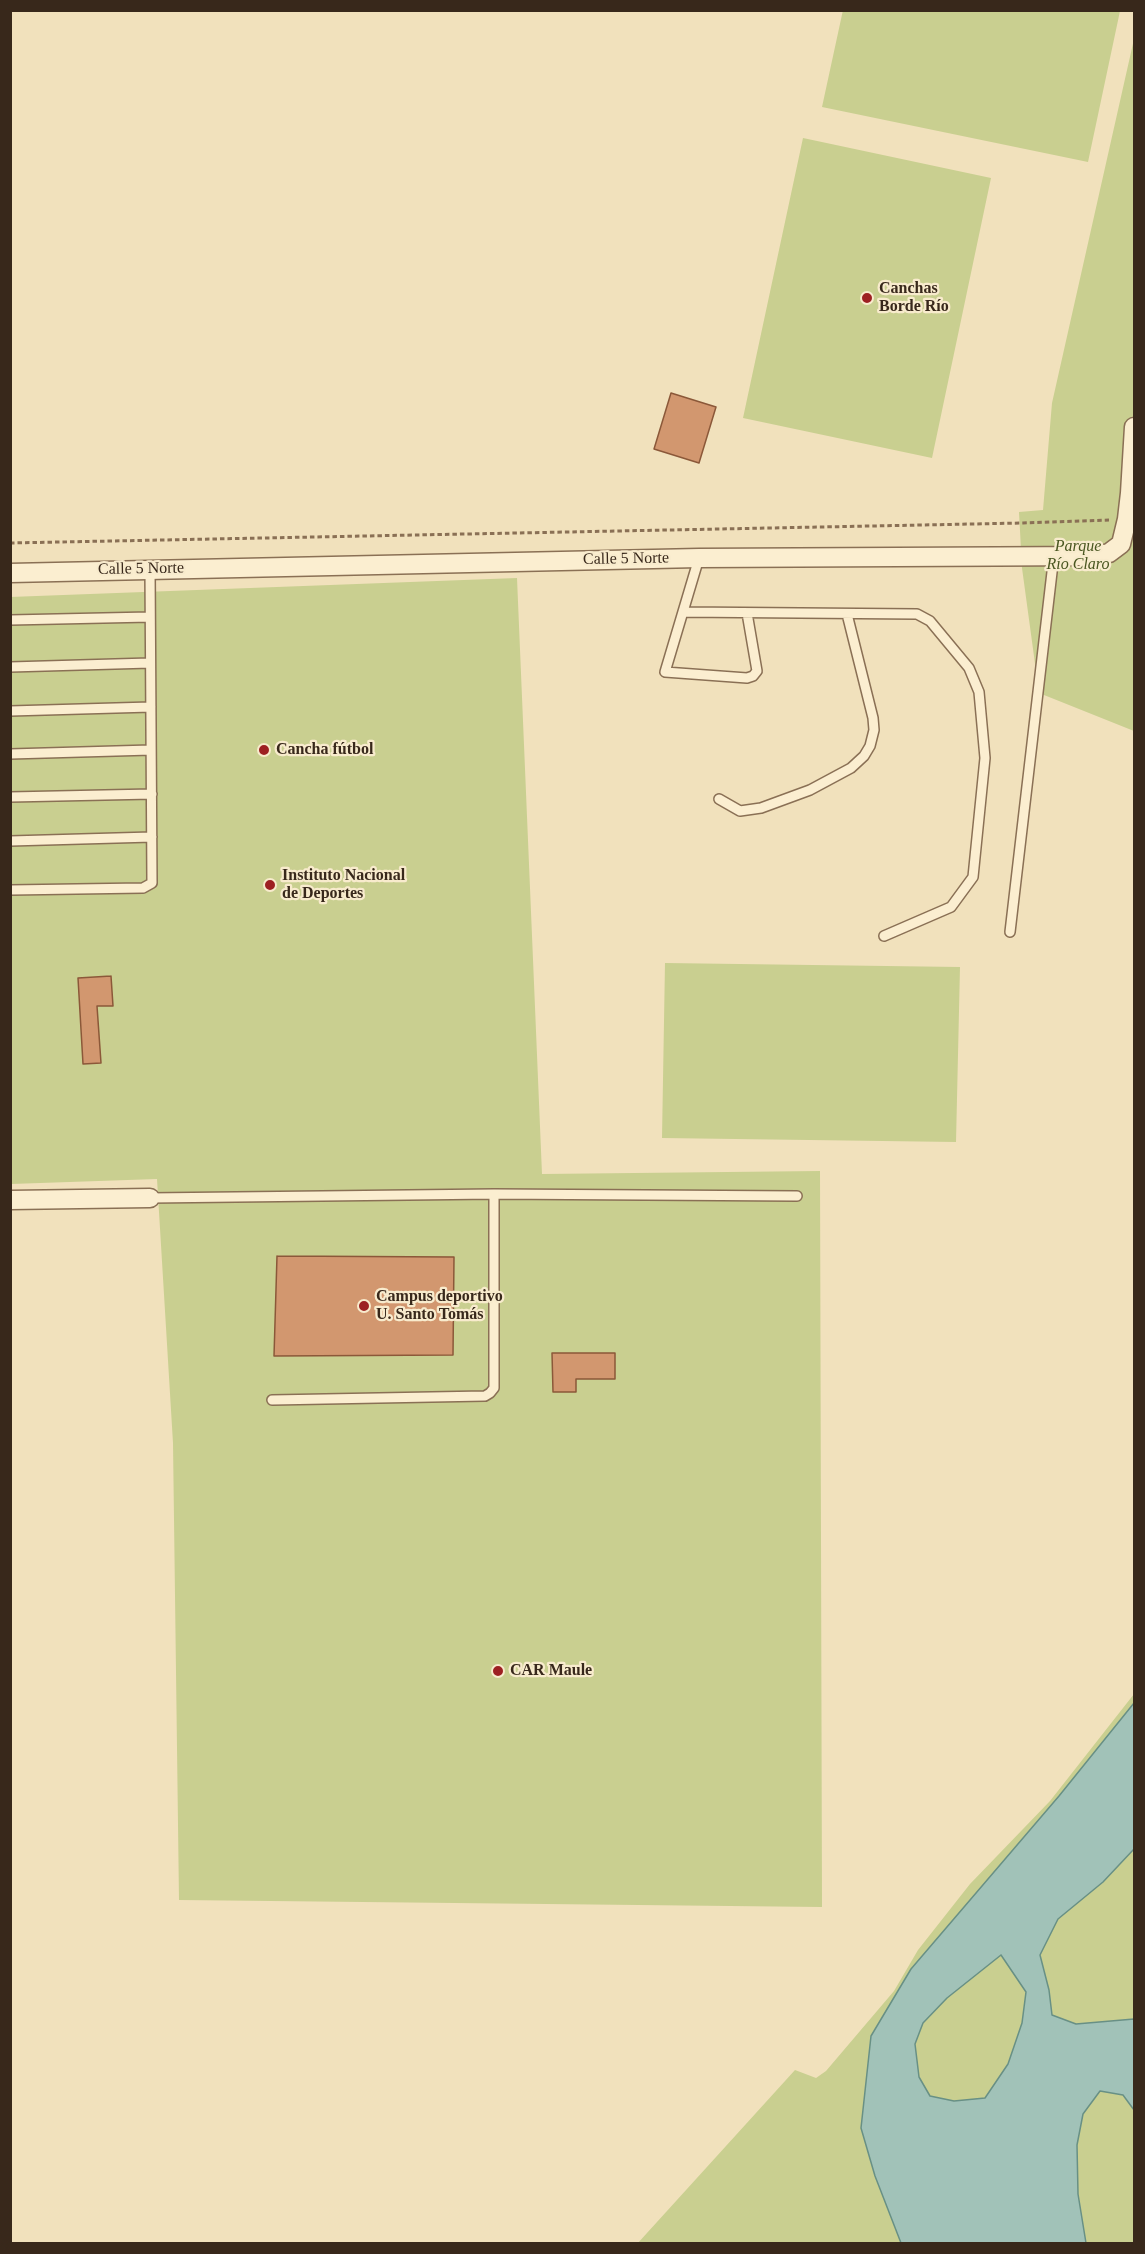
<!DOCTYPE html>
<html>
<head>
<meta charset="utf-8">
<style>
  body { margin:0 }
  #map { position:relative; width:1145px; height:2254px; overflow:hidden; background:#f1e1bc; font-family:"Times New Roman",serif }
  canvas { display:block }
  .frame { position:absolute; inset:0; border:12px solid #38281b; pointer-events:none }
</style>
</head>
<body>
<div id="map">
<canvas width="1145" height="2254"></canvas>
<div class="frame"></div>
</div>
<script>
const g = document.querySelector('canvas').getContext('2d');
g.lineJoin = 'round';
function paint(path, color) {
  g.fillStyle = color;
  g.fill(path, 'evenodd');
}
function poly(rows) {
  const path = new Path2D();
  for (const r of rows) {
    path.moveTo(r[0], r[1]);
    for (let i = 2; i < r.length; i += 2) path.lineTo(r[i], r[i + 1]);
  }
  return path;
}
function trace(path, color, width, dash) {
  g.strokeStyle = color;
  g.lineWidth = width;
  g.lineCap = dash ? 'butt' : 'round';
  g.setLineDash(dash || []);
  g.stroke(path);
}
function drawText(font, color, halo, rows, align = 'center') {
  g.font = font + ' "Times New Roman",serif';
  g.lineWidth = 4.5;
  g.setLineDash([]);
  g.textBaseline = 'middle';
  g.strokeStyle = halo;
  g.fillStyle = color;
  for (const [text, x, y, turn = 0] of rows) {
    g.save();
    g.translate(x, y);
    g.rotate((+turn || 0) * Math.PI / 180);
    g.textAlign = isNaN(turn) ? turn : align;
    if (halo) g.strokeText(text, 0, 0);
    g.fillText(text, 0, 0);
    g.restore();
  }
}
const green = poly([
  [843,10,1120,11,1088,162,822,107],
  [1134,39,1134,731,1039,693,1022,568,1019,512,1043,510,1052,403],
  [803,138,991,178,932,458,743,418],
  [517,578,542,1174,820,1171,822,1907,179,1900,173,1443,157,1179,11,1184,10,597],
  [665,963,960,967,956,1142,662,1138],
  [1134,1694,1134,2243,637,2244,795,2070,816,2078,826,2071,894,1991,918,1950,970,1884,1050,1801]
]);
const water = poly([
  [1134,1703,1134,1849,1103,1882,1058,1919,1040,1955,1049,1990,1052,2015,1076,2024,1134,2019,1134,2110,1123,2095,1100,2091,1083,2114,1077,2145,1078,2194,1086,2243,901,2243,875,2176,861,2128,871,2036,911,1969,1059,1796,1134,1703],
  [1001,1955,1026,1992,1022,2023,1008,2064,985,2098,954,2101,930,2096,919,2077,915,2044,923,2023,947,1998,1001,1955]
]);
const building = poly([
  [671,393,716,407,699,463,654,449,671,393],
  [111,976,113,1006,97,1006,101,1063,83,1064,78,978,111,976],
  [277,1256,454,1257,453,1355,274,1356,277,1256],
  [552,1353,615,1353,615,1379,576,1379,576,1392,553,1392,552,1353]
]);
const path = poly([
  [10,543,1023,523,1109,520]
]);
const lane = poly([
  [699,558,665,672,747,678,753,676,757,671,747,613],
  [683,612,917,614,930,621,969,668,979,692,985,758,973,877,951,907,884,936],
  [10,620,150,617],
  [10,667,150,663],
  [10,711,151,707],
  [10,754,151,750],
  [10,797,152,794],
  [719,799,740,811,761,808,810,790,851,768,864,756,870,746,874,730,873,718,847,614],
  [10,841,152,837],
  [10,890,143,888,152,883,150,569],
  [1010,932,1054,555],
  [494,1194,797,1196],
  [150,1198,494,1194,494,1388,490,1393,485,1396,272,1400]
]);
const street = poly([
  [10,573,699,558,1095,556,1109,553,1121,544,1127,519,1130,493,1134,427],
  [10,1200,150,1198]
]);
const markers = [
  [867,298,6,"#9d2022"],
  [264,750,6,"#9d2022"],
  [270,885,6,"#9d2022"],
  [364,1306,6,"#9d2022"],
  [498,1671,6,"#9d2022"]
];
const poiNames = [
  ["Canchas",879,289],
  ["Borde Río",879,307],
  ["Cancha fútbol",276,750],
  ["Instituto Nacional",282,876],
  ["de Deportes",282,894],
  ["Campus deportivo",376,1297],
  ["U. Santo Tomás",376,1315],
  ["CAR Maule",510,1671]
];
const parkNames = [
  ["Parque",1078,547],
  ["Río Claro",1078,565]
];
const streetNames = [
  ["Calle 5 Norte",626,559,-1],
  ["Calle 5 Norte",141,569,-1]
];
paint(green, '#c9cf90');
paint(water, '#a1c2b8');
trace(water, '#689085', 1.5);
paint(building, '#d2976f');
trace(building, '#8b5839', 1.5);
trace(lane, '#8a7055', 12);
trace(street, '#8a7055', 21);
trace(path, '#8a7055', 3, [4.5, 3]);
trace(lane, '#fbeed0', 9);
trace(street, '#fbeed0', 18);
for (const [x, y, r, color] of markers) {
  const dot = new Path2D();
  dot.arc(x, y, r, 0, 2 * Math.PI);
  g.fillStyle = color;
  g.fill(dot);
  trace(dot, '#f8ebcd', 2);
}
drawText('bold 16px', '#38281b', '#f8ebcd', poiNames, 'left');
drawText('italic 16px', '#495620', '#f8ebcd', parkNames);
drawText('16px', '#38281b', '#f8ebcd', streetNames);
</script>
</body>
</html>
